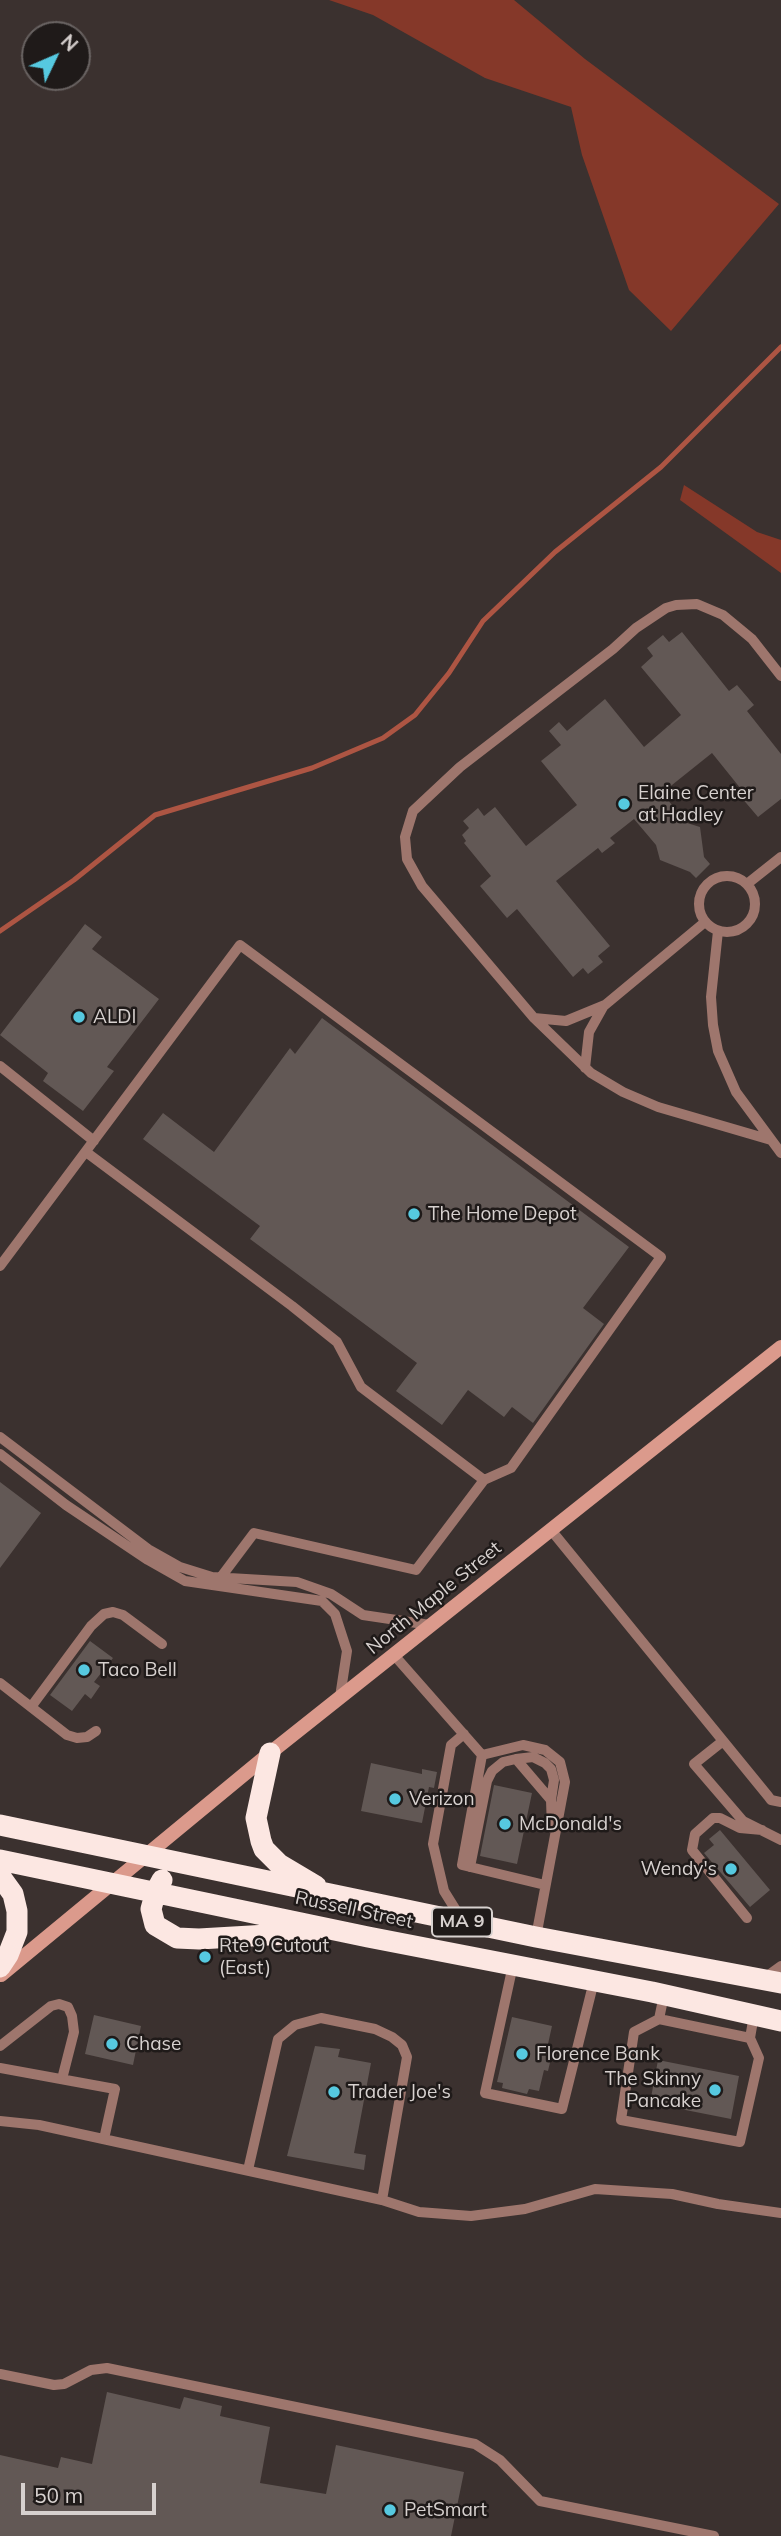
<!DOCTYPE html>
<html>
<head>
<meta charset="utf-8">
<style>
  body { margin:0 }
  #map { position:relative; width:781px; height:2536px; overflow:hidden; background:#3b312f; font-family:Mulish,sans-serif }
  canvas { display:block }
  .north { position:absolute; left:21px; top:21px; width:70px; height:70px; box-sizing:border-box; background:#1f1a19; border:2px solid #696362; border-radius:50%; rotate:46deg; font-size:19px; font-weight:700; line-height:28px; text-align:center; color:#d7d1cf }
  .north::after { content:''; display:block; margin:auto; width:24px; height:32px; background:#56c9e0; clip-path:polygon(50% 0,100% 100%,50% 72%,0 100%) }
  .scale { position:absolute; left:21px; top:2483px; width:135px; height:32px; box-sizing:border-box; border:4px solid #d7d1cf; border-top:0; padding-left:9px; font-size:21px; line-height:24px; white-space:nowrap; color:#d7d1cf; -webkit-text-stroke:5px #1f1a19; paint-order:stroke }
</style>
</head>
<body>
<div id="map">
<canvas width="781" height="2536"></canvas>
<div class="north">N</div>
<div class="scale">50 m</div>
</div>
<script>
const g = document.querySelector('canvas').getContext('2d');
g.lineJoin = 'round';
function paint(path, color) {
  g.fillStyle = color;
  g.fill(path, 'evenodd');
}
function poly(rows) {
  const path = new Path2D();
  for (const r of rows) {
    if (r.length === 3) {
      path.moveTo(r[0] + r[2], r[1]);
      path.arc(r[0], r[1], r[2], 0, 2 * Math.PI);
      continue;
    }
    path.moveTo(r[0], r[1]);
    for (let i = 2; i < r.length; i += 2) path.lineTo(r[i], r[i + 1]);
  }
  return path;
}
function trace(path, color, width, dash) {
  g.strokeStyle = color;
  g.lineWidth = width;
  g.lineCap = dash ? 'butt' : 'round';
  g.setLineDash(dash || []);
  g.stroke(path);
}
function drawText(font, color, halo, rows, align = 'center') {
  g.font = font + ' Mulish,sans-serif';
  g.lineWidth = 5;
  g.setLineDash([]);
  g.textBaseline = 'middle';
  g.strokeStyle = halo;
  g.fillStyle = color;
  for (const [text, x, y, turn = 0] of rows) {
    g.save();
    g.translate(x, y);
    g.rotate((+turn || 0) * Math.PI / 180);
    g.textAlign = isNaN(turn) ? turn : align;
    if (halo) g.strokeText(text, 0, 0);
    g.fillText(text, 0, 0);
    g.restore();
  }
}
const green = poly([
  [329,0,514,0,585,59,779,204,671,331,629,290,582,155,571,107,485,78,373,15],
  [684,485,757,532,781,540,781,573,680,500]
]);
const stream = poly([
  [0,931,74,880,155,815,312,768,383,738,415,715,449,673,483,621,555,552,661,467,781,347]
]);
const building = poly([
  [682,632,729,691,737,685,754,705,747,711,781,754,781,799,758,817,741,797,745,794,712,753,662,793,687,823,700,827,704,857,710,864,696,878,690,872,660,860,656,845,634,819,610,838,615,843,602,853,598,848,556,881,610,946,598,956,603,962,588,974,583,968,573,977,517,909,507,918,480,886,491,876,464,843,466,841,462,835,469,828,463,821,478,808,484,816,495,807,526,846,577,805,541,761,561,745,549,731,559,722,567,731,605,699,644,747,681,715,641,667,653,656,647,648,663,635,669,642],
  [85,924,102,937,92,949,159,999,107,1067,114,1071,83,1111,43,1081,48,1073,0,1035],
  [322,1018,629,1247,583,1308,604,1324,533,1423,512,1407,504,1417,468,1390,442,1425,396,1391,417,1363,250,1239,260,1226,143,1139,163,1113,214,1152,290,1048,295,1054],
  [0,1482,41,1513,0,1568],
  [90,1641,113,1658,94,1682,100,1686,91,1699,85,1694,72,1711,50,1695],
  [371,1763,422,1774,422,1769,437,1772,434,1788,429,1787,422,1823,361,1811],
  [494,1785,532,1793,517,1864,480,1856],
  [720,1830,770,1890,750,1907,704,1853,714,1845,709,1839],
  [94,2015,141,2026,133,2065,85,2054],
  [512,2017,552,2026,546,2053,552,2054,548,2071,544,2070,539,2091,529,2089,527,2094,502,2088,503,2083,497,2082],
  [315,2046,340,2049,338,2057,371,2063,354,2153,366,2155,364,2170,287,2156],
  [658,2060,739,2076,731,2119,650,2103],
  [107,2392,180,2409,184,2397,222,2406,220,2416,270,2427,260,2483,326,2494,336,2445,464,2472,451,2536,0,2536,0,2455,58,2468,61,2457,92,2464]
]);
const lane = poly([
  [727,904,28],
  [747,884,781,857],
  [718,931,711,997,713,1025,718,1051,736,1092,781,1153],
  [534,1018,566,1021,605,1005,705,922],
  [0,1066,94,1141],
  [585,1068,589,1032,603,1007],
  [771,1140,658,1107,623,1092,591,1073,534,1018,422,886,407,859,405,837,413,811,460,767,613,649,636,628,666,608,676,605,697,604,723,615,752,639,781,676],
  [0,1266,240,945,661,1257,511,1468,484,1480,361,1387,337,1342,292,1306,86,1152],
  [0,1437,148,1549,180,1567,212,1577,297,1582,331,1594,363,1615,430,1625],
  [0,1454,66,1505,148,1560,185,1581,322,1601,335,1614,347,1651,340,1697],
  [551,1530,768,1796,771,1800,781,1802],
  [221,1577,254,1533,416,1570,484,1480],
  [394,1655,482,1755],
  [0,1683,67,1735,77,1738,87,1737,96,1731],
  [31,1707,91,1626,104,1614,113,1612,123,1615,162,1644],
  [723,1741,694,1764,743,1821,781,1840],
  [482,1755,523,1745,545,1750,560,1762,565,1782,536,1937],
  [482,1755,462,1865,545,1885],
  [516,1759,533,1757,545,1763,551,1769,554,1780,551,1800],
  [470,1867,487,1781,492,1771,503,1762,516,1759,551,1800,552,1828],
  [747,1918,692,1850,695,1834,713,1818,720,1818,740,1828,762,1830],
  [462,1920,444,1891,433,1844,451,1745,464,1734],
  [513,1965,485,2093,562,2109,594,1981],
  [763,1979,781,1966],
  [664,1995,659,2019,634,2032,621,2120,740,2142,759,2058,750,2038,754,2015],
  [659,2019,750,2038],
  [0,2046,51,2006,59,2004,68,2007,72,2016,74,2032,62,2079],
  [0,2068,115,2089,104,2139],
  [0,2121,39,2125,382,2200,419,2212,471,2216,525,2209,595,2189,672,2194,718,2204,781,2213],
  [248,2170,278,2039,295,2025,321,2018,375,2029,392,2037,402,2045,407,2057,382,2200],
  [0,2374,54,2385,64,2384,91,2370,107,2368,475,2444,500,2460,540,2501,714,2536]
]);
const secondary = poly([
  [1,1975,270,1753,781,1347]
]);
const highway = poly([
  [270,1753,256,1818,261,1841,264,1849,279,1864,316,1886],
  [0,1825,536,1937,781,1983],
  [0,1860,368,1937,652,1992,781,2021],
  [0,1876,13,1894,17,1911,17,1932,8,1955,0,1967],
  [162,1880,156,1891,151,1909,155,1925,177,1938,199,1939,285,1934,310,1935]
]);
const markers = [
  [624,804,7,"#56c9e0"],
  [79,1017,7,"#56c9e0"],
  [414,1214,7,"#56c9e0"],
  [84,1670,7,"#56c9e0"],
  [395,1799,7,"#56c9e0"],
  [505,1824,7,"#56c9e0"],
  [731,1869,7,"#56c9e0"],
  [205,1957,7,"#56c9e0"],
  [112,2044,7,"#56c9e0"],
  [522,2054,7,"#56c9e0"],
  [715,2090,7,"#56c9e0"],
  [334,2092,7,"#56c9e0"],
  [390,2510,7,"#56c9e0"]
];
const shields = [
  [462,1922,60]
];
const shieldNames = [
  ["MA 9",462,1922]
];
const poiNames = [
  ["Elaine Center",638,793],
  ["at Hadley",638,815],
  ["ALDI",93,1017],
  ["The Home Depot",428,1214],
  ["Taco Bell",98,1670],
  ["Verizon",409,1799],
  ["McDonald's",519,1824],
  ["Wendy's",717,1869,"right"],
  ["Rte 9 Cutout",219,1946],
  ["(East)",219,1968],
  ["Chase",126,2044],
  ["Florence Bank",536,2054],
  ["The Skinny",701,2079,"right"],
  ["Pancake",701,2101,"right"],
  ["Trader Joe's",348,2092],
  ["PetSmart",404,2510]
];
const streetNames = [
  ["North Maple Street",434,1598,-39],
  ["Russell Street",354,1910,12]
];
paint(green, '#853829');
trace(stream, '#ad5543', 5);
paint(building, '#625855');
trace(lane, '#9e766d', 10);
trace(secondary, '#db9a8c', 14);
trace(highway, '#fce7e2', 21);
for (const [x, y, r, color] of markers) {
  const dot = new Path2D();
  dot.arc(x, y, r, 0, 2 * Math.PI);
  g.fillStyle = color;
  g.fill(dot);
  trace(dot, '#1f1a19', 2.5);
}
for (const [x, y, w] of shields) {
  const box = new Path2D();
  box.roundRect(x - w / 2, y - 14.5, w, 29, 5);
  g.fillStyle = '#1f1a19';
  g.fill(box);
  trace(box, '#d7d1cf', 2);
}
drawText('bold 18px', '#d7d1cf', null, shieldNames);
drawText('19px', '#d7d1cf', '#1f1a19', poiNames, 'left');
drawText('19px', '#d7d1cf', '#1f1a19', streetNames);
</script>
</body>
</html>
